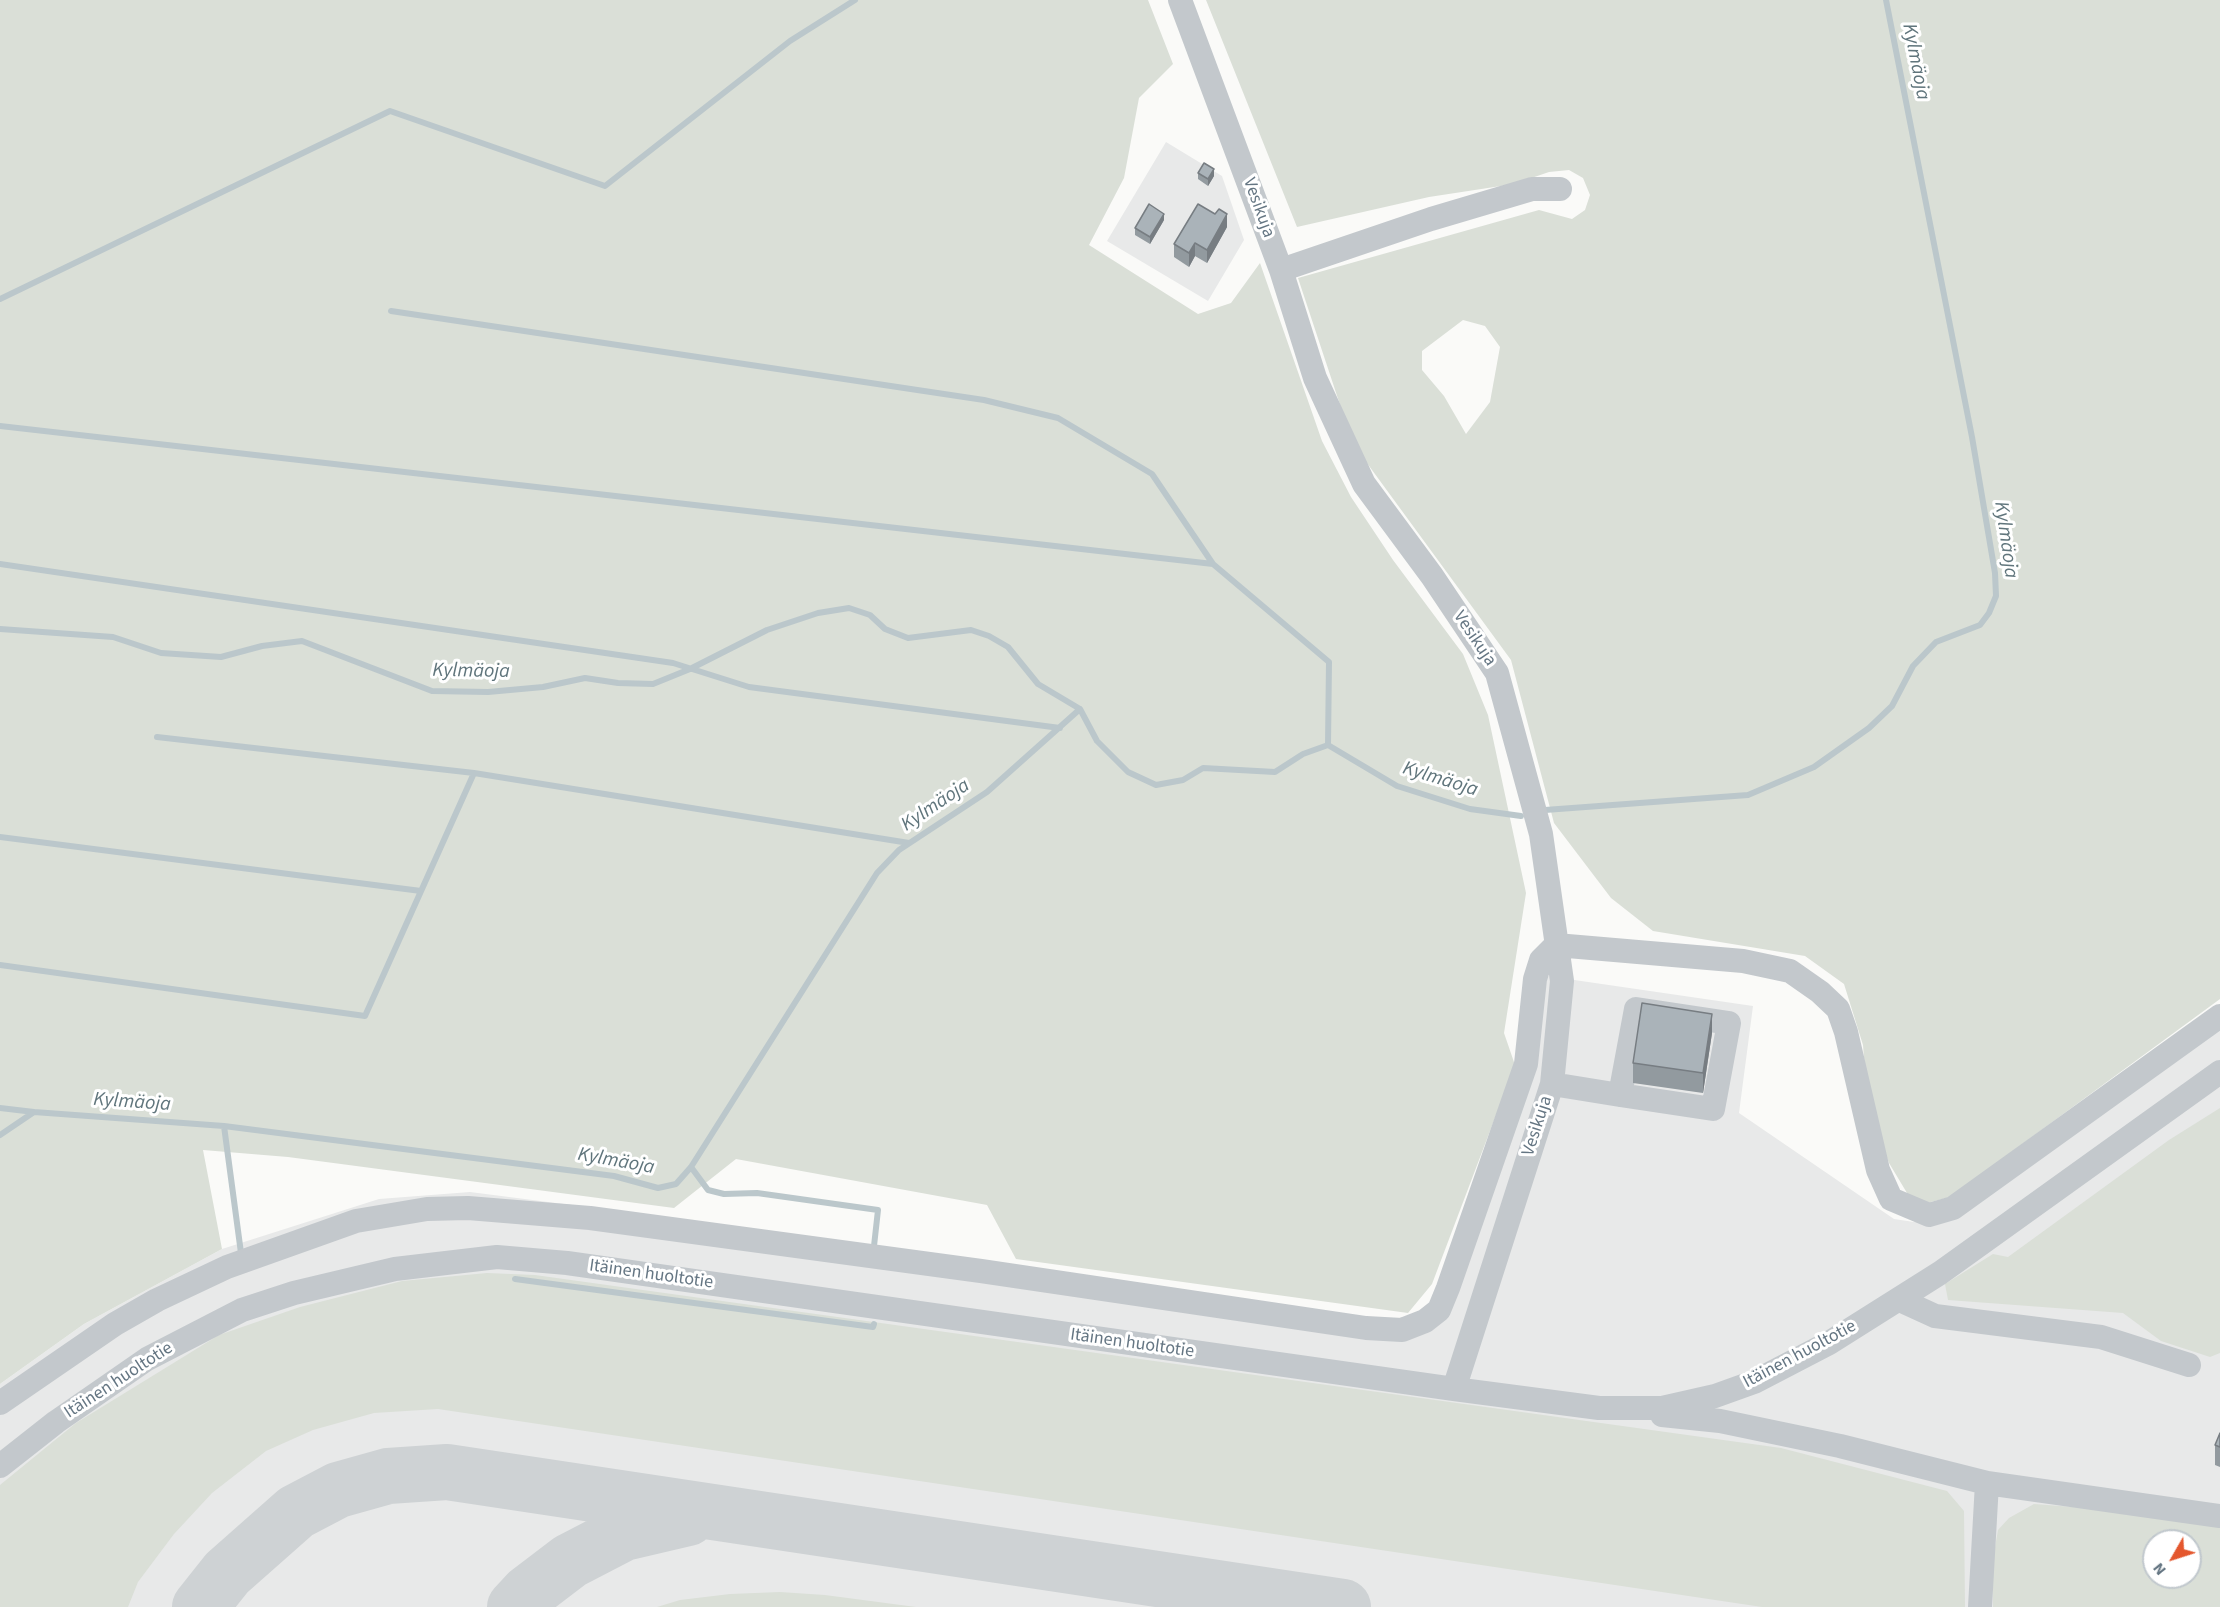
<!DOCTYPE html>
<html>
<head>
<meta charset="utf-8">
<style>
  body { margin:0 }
  #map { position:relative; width:2220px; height:1607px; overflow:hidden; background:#fafaf8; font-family:"Source Sans 3",sans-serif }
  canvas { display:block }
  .north { position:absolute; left:2142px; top:1529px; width:60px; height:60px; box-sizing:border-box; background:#fff; border:2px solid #c1c8cd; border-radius:50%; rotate:231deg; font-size:16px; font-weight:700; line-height:24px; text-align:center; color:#657683 }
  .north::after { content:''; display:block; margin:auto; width:21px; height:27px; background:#e4572e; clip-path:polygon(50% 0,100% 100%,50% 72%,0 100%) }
</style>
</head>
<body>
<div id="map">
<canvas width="2220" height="1607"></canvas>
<div class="north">N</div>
</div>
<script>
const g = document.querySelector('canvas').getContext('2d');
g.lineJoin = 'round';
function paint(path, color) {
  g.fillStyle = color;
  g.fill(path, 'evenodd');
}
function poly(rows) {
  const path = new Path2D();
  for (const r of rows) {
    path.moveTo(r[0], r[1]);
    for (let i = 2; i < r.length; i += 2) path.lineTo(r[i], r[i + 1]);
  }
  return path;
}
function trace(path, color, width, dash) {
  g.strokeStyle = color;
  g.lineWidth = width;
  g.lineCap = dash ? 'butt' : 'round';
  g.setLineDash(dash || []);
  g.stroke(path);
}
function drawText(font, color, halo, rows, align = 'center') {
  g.font = font + ' "Source Sans 3",sans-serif';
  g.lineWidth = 6;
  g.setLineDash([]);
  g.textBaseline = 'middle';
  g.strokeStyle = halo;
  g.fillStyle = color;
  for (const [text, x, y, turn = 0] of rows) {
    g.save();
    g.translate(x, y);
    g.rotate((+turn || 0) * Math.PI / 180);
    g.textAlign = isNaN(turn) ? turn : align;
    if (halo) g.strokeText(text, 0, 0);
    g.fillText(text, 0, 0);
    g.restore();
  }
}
const built = poly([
  [1166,142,1222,176,1244,240,1208,301,1107,241],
  [1540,975,1753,1006,1739,1113,1894,1219,1914,1222,1925,1220,2220,1004,2220,1607,0,1607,0,1384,84,1324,222,1249,379,1199,470,1192,595,1208,1366,1330,1443,1312],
  [2154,1541,2190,1541,2190,1577,2154,1577]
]);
const green = poly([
  [0,0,1148,0,1173,64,1139,98,1124,178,1089,245,1198,314,1231,303,1260,263,1322,441,1351,497,1393,560,1463,654,1488,715,1526,893,1504,1033,1515,1065,1432,1284,1408,1313,1016,1259,987,1205,736,1159,674,1208,288,1157,203,1150,222,1249,84,1324,0,1384],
  [1206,0,2220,0,2220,999,1950,1197,1923,1204,1907,1193,1889,1163,1868,1109,1863,1045,1844,984,1805,956,1653,931,1611,898,1554,823,1511,660,1353,444,1298,278,1539,210,1572,219,1585,210,1590,195,1583,178,1569,170,1549,172,1514,184,1429,197,1297,227],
  [1463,320,1485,326,1500,347,1490,402,1466,434,1444,396,1422,370,1422,351],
  [2220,1108,2220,1353,2210,1357,2161,1341,2123,1313,1948,1300,1945,1284,1993,1254,2008,1257,2169,1140],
  [487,1273,535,1275,1781,1448,1947,1491,1964,1511,1965,1607,1762,1607,438,1409,374,1413,313,1430,266,1451,212,1493,174,1534,138,1582,128,1607,0,1607,0,1485,76,1423,219,1335,300,1307,402,1281],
  [2034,1504,2100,1509,2220,1526,2220,1607,1993,1607,1993,1559,1998,1530,2009,1518],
  [2154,1541,2190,1541,2190,1577,2154,1577],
  [780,1592,825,1595,916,1607,657,1607,680,1600,730,1594]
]);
const stream = poly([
  [0,299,390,111,605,186,790,41,855,0],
  [391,311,984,400,1058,418,1152,474,1213,564],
  [0,426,1213,564,1329,662,1328,745],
  [0,564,673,663,749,687,1060,728],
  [0,629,113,637,161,653,221,657,262,646,302,641,432,691,488,692,543,687,585,678,618,683,653,684,690,669,767,630,818,613,849,608,870,615,885,629,908,638,971,630,989,636,1008,647,1038,684,1080,709,1097,741,1128,772,1156,785,1183,780,1203,768,1275,772,1303,754,1328,745,1397,786,1470,809,1521,816],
  [157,737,474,773],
  [1545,810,1748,795,1814,767,1869,728,1892,706,1913,666,1936,642,1980,625,1989,613,1996,596,1995,573,1972,437,1886,0],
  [0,837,421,891],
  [0,965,365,1016,474,773,909,843],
  [0,1108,34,1112],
  [224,1126,241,1253],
  [0,1135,34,1112,224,1126,614,1176,658,1188,676,1184,691,1167,877,873,899,850,987,792,1080,709],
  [691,1167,708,1190,724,1194,757,1193,878,1210,874,1246],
  [515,1279,873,1327,874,1324]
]);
const taxiway = poly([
  [200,1607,227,1573,296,1512,338,1490,388,1476,447,1472,1343,1607],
  [515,1607,528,1593,570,1561,624,1533,688,1518]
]);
const minor = poly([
  [1180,0,1281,270,1315,378,1364,484,1432,576,1497,673,1541,834,1562,981,1552,1084,1454,1389],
  [1281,270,1431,219,1532,189,1560,189],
  [1556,945,1743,961,1790,971,1820,992,1838,1009,1846,1032,1878,1170,1891,1199,1929,1215,1953,1208,2220,1016],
  [1552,1084,1620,1095,1713,1109,1729,1023,1636,1009,1620,1095],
  [1900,1300,1935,1316,2101,1337,2189,1365],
  [0,1403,115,1324,157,1300,227,1267,356,1221,427,1209,468,1208,590,1218,981,1271,1366,1328,1402,1330,1425,1321,1439,1310,1448,1288,1526,1064,1535,979,1541,960,1556,945],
  [1662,1415,1720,1421,1840,1446,1987,1483,2220,1516],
  [0,1466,56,1422,147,1359,242,1310,294,1293,395,1269,497,1257,567,1263,1454,1389,1599,1408,1662,1408,1715,1396,1754,1382,1829,1343,1940,1273,2220,1072],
  [1980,1607,1987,1483]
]);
const wall = poly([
  [1198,173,1214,176,1208,186,1198,179],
  [1215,214,1227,227,1207,263,1195,256,1189,267,1174,257,1174,244],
  [1164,220,1150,244,1135,235,1135,228],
  [1712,1033,1703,1093,1633,1083,1633,1063],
  [2220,1433,2220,1467,2215,1465,2215,1445]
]);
const shadedWall = poly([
  [1214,169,1214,176,1208,186,1208,179],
  [1164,214,1164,220,1150,244,1150,237],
  [1227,214,1227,227,1207,263,1207,250],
  [1195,243,1195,256,1189,267,1189,253],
  [1712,1014,1712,1033,1703,1093,1703,1073]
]);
const building = poly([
  [1204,163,1214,169,1208,179,1198,173,1204,163],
  [1149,204,1164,214,1150,237,1135,228,1149,204],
  [1198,204,1215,214,1219,209,1227,214,1207,250,1195,243,1189,253,1174,244,1198,204],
  [1642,1003,1712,1014,1703,1073,1633,1063,1642,1003],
  [2220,1433,2220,1447,2215,1445,2220,1433]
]);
const streetNames = [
  ["Vesikuja",1258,208,70],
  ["Vesikuja",1474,639,56],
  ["Vesikuja",1538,1126,-72],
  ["Itäinen huoltotie",651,1275,8],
  ["Itäinen huoltotie",1132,1344,8],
  ["Itäinen huoltotie",1800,1355,-28],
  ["Itäinen huoltotie",119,1381,-33]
];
const waterNames = [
  ["Kylmäoja",1915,62,79],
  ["Kylmäoja",2005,540,82],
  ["Kylmäoja",471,672,1],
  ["Kylmäoja",1440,780,17],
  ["Kylmäoja",936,806,-34],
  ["Kylmäoja",132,1103,4],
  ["Kylmäoja",616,1162,10]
];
paint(built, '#e8e9e9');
paint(green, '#dadfd7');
trace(stream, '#bbc7cb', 6);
trace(taxiway, '#ced2d4', 56);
trace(minor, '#c3c8cc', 24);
paint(wall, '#929a9f');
paint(shadedWall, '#777d82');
paint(building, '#aab3b9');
trace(building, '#777d82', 1.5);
drawText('18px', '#657683', '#fff', streetNames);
drawText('italic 20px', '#60757c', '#fff', waterNames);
</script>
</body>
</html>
